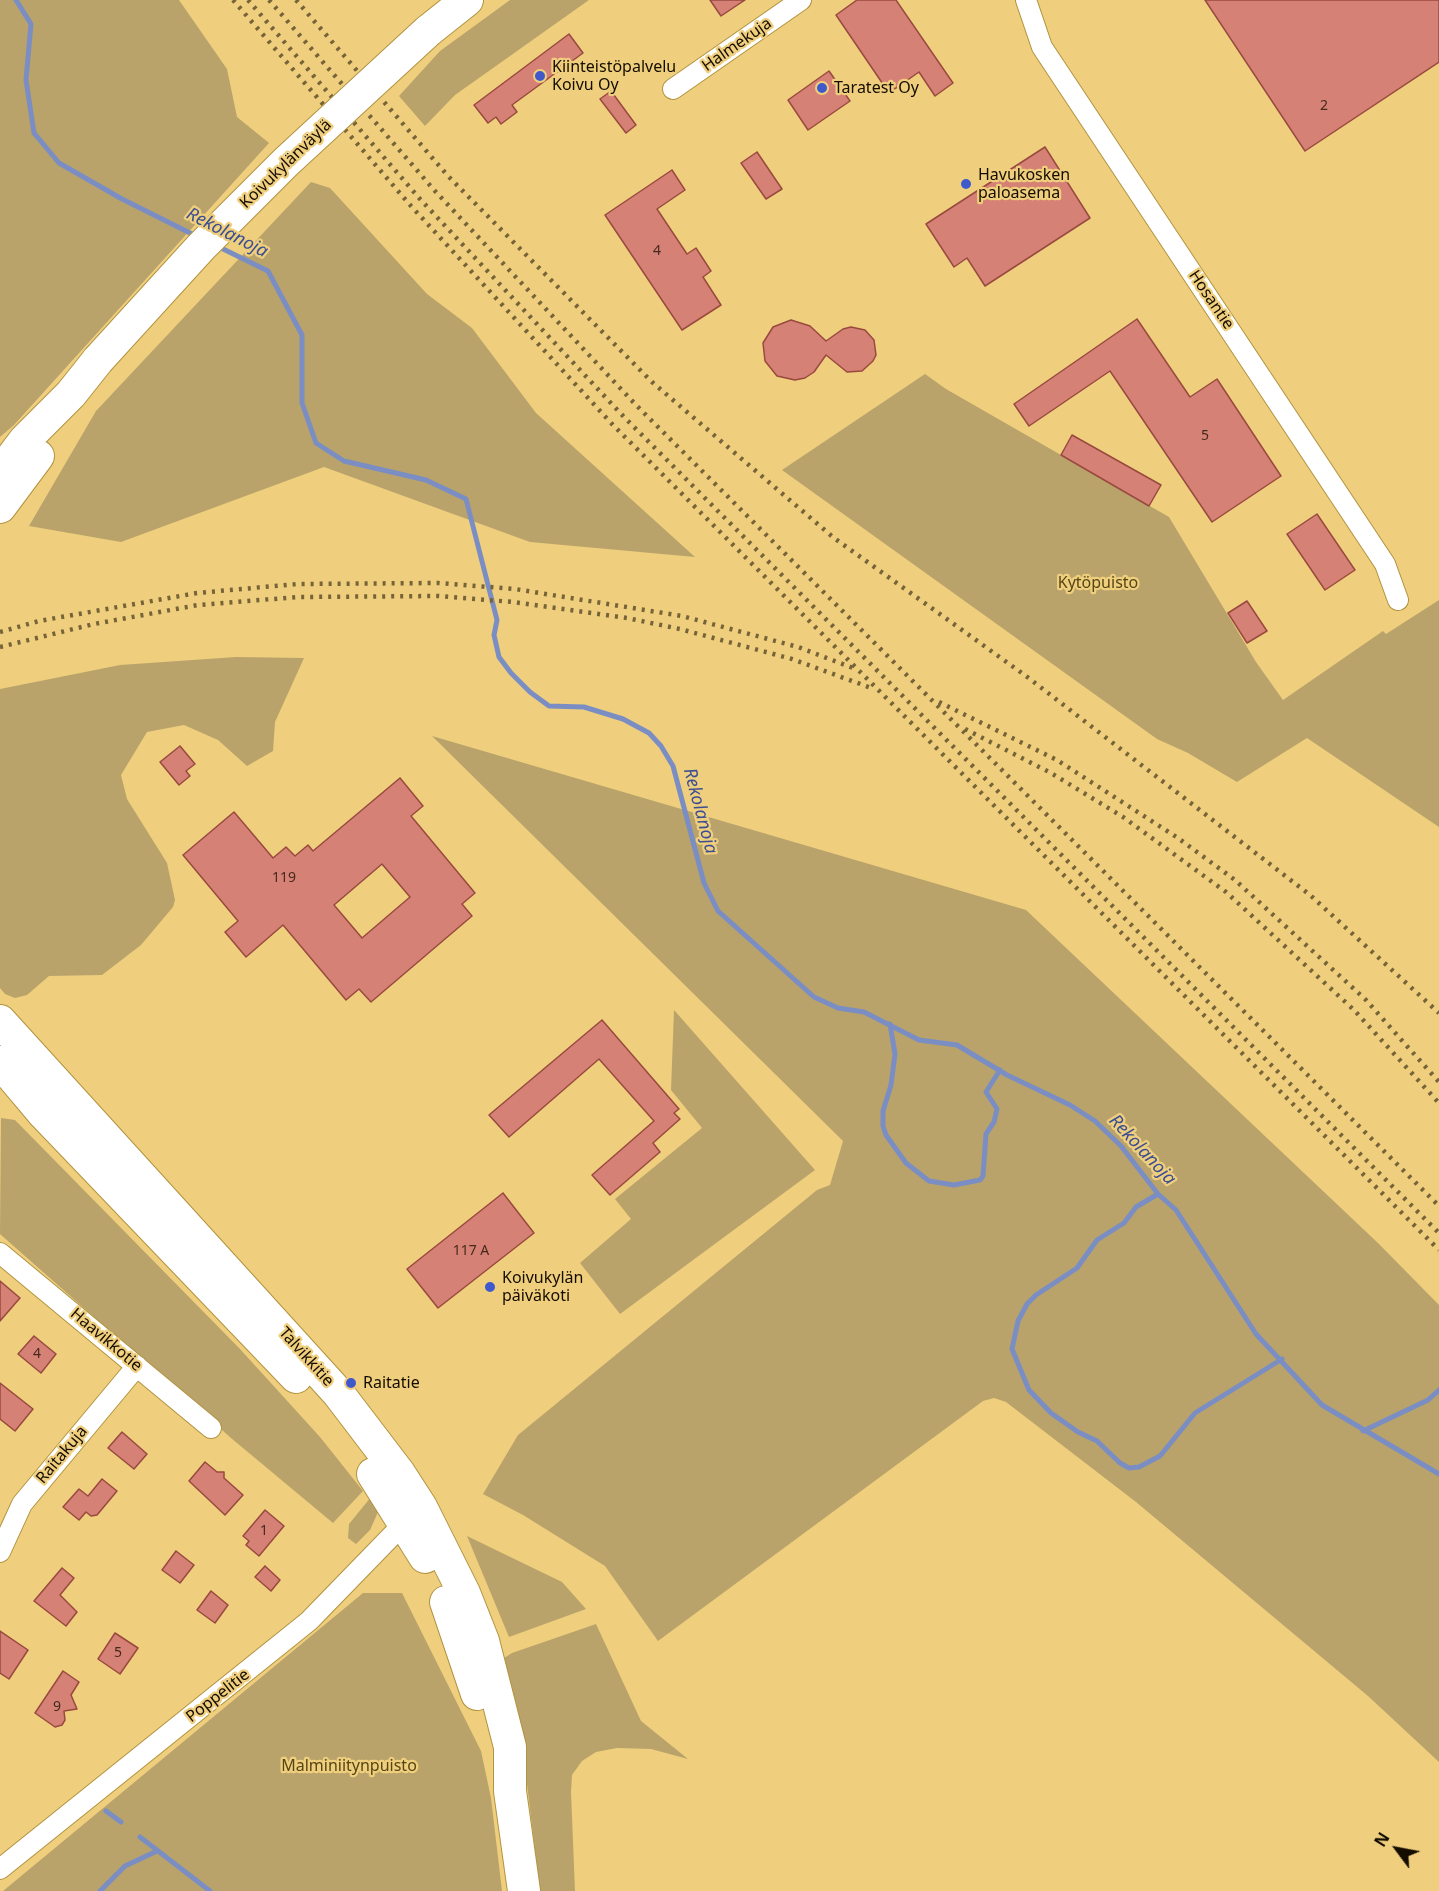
<!DOCTYPE html>
<html>
<head>
<meta charset="utf-8">
<style>
  body { margin:0 }
  #map { position:relative; width:1439px; height:1891px; overflow:hidden; background:#efcf7d; font-family:"Noto Sans",sans-serif }
  canvas { display:block }
  .north { position:absolute; left:1367px; top:1819px; width:60px; height:60px; -webkit-text-stroke:4px #efcf7d; paint-order:stroke; rotate:302deg; font-size:16px; font-weight:700; line-height:24px; text-align:center; color:#150c00 }
  .north::after { content:''; display:block; margin:auto; width:21px; height:27px; background:#150c00; clip-path:polygon(50% 0,100% 100%,50% 72%,0 100%) }
</style>
</head>
<body>
<div id="map">
<canvas width="1439" height="1891"></canvas>
<div class="north">N</div>
</div>
<script>
const g = document.querySelector('canvas').getContext('2d');
g.lineJoin = 'round';
function paint(path, color) {
  g.fillStyle = color;
  g.fill(path, 'evenodd');
}
function poly(rows) {
  const path = new Path2D();
  for (const r of rows) {
    path.moveTo(r[0], r[1]);
    for (let i = 2; i < r.length; i += 2) path.lineTo(r[i], r[i + 1]);
  }
  return path;
}
function trace(path, color, width, dash) {
  g.strokeStyle = color;
  g.lineWidth = width;
  g.lineCap = dash ? 'butt' : 'round';
  g.setLineDash(dash || []);
  g.stroke(path);
}
function drawText(font, color, halo, rows, align = 'center') {
  g.font = font + ' "Noto Sans",sans-serif';
  g.lineWidth = 4.5;
  g.setLineDash([]);
  g.textBaseline = 'middle';
  g.strokeStyle = halo;
  g.fillStyle = color;
  for (const [text, x, y, turn = 0] of rows) {
    g.save();
    g.translate(x, y);
    g.rotate((+turn || 0) * Math.PI / 180);
    g.textAlign = isNaN(turn) ? turn : align;
    if (halo) g.strokeText(text, 0, 0);
    g.fillText(text, 0, 0);
    g.restore();
  }
}
const green = poly([
  [0,0,179,0,227,69,237,117,269,143,14,425,0,437],
  [510,0,589,0,455,95,425,126,399,96,440,51],
  [311,182,330,188,427,294,472,328,536,413,695,557,530,542,324,467,121,542,29,526,96,411],
  [925,374,946,389,1169,517,1256,662,1283,700,1383,631,1386,634,1439,600,1439,827,1307,738,1237,782,1188,753,1157,739,782,470],
  [236,657,304,658,275,722,273,751,247,766,218,740,184,725,147,732,121,775,127,799,167,863,175,900,173,907,141,945,102,975,49,976,27,995,15,998,5,994,0,988,0,689,120,665],
  [432,736,1026,910,1379,1244,1439,1305,1439,1762,1368,1696,1136,1502,1006,1402,994,1398,983,1401,658,1641,605,1566,523,1515,483,1494,518,1435,817,1190,830,1185,843,1141],
  [674,1010,815,1170,620,1314,580,1263,631,1219,615,1199,702,1128,671,1090],
  [1,1118,15,1120,240,1349,320,1437,363,1491,333,1523,231,1438,0,1234],
  [371,1497,378,1502,378,1512,370,1530,356,1544,348,1538,349,1524],
  [467,1536,562,1582,586,1609,509,1637],
  [363,1593,402,1593,481,1751,491,1798,502,1891,3,1891],
  [596,1624,641,1721,688,1759,651,1749,617,1748,596,1752,582,1761,572,1775,571,1792,575,1891,540,1891,518,1710,501,1660,512,1653]
]);
const stream = poly([
  [16,0,31,24,26,80,34,133,59,163,122,199,198,237],
  [217,246,268,271,302,335,302,403,316,443,344,461,426,480,466,499,497,620,494,635,499,657,511,673,530,692,549,706,584,707,623,719,649,733,661,746,673,766,704,883,718,911,814,997,838,1008,864,1012,919,1040,957,1045,1007,1075,1070,1105,1095,1121,1121,1146,1158,1194,1176,1210,1256,1334,1322,1405,1439,1474],
  [890,1024,895,1054,891,1085,883,1111,883,1126,886,1135,906,1163,929,1181,954,1185,980,1180,983,1176,986,1134,994,1122,997,1109,986,1092,1000,1070],
  [1158,1194,1136,1207,1124,1223,1097,1240,1077,1268,1036,1295,1027,1304,1018,1321,1012,1349,1029,1390,1051,1413,1078,1432,1097,1441,1120,1463,1129,1468,1139,1467,1160,1456,1195,1413,1282,1359],
  [1363,1431,1428,1400,1439,1390],
  [106,1811,121,1822],
  [140,1837,210,1891],
  [100,1891,125,1866,157,1851]
]);
const building = poly([
  [710,0,745,0,721,16,710,0],
  [857,0,896,0,953,83,935,96,919,72,889,93,836,15,857,0],
  [1205,0,1439,0,1439,62,1305,151,1205,0],
  [569,34,583,53,512,105,517,112,501,124,496,117,488,123,474,105,569,34],
  [829,71,850,101,808,130,788,100,829,71],
  [611,91,636,125,626,133,600,99,611,91],
  [1045,147,1090,218,985,286,967,258,954,267,926,224,1045,147],
  [757,152,782,189,766,199,741,163,757,152],
  [672,170,685,190,657,209,687,254,696,248,711,271,703,277,721,305,682,330,605,215,672,170],
  [1137,319,1190,397,1217,379,1281,476,1212,522,1110,371,1029,426,1014,404,1137,319],
  [791,320,810,326,826,341,843,329,851,327,865,330,874,340,876,355,873,361,862,371,847,372,826,355,814,372,805,378,795,380,777,376,765,361,763,343,773,327,791,320],
  [1072,435,1161,485,1149,506,1061,455,1072,435],
  [1317,514,1355,570,1325,590,1287,534,1317,514],
  [1247,601,1267,631,1247,643,1228,613,1247,601],
  [180,746,195,764,186,771,190,776,179,785,160,762,180,746],
  [400,778,423,806,411,816,475,893,462,904,472,916,371,1002,359,989,346,1000,283,925,246,957,225,932,238,921,183,855,234,812,273,858,286,847,295,856,308,845,313,851,400,778],
  [382,864,410,897,362,938,334,905,382,864],
  [602,1020,679,1109,674,1113,680,1119,653,1143,660,1152,610,1195,592,1175,654,1121,599,1059,509,1137,489,1115,602,1020],
  [503,1193,534,1233,438,1308,407,1269,503,1193],
  [0,1281,20,1298,0,1321,0,1281],
  [34,1336,56,1354,41,1373,18,1354,34,1336],
  [0,1383,33,1409,15,1431,0,1419,0,1383],
  [122,1432,147,1454,134,1469,108,1448,122,1432],
  [205,1462,217,1472,224,1472,224,1478,243,1495,225,1515,189,1481,205,1462],
  [102,1479,117,1491,97,1515,91,1516,86,1512,79,1520,63,1507,79,1489,88,1496,102,1479],
  [265,1510,284,1526,259,1556,246,1545,249,1541,243,1536,265,1510],
  [176,1551,194,1565,180,1583,162,1570,176,1551],
  [265,1566,280,1580,271,1591,255,1577,265,1566],
  [62,1568,74,1578,60,1595,77,1612,66,1626,34,1601,62,1568],
  [211,1591,228,1605,215,1623,197,1610,211,1591],
  [0,1631,28,1650,9,1679,0,1673,0,1631],
  [115,1633,138,1648,120,1674,98,1659,115,1633],
  [63,1671,79,1682,71,1695,77,1709,64,1711,65,1720,62,1725,55,1727,35,1713,63,1671]
]);
const minor = poly([
  [1026,0,1042,47,1385,564,1398,600],
  [673,89,801,0],
  [0,1253,211,1428],
  [0,1552,22,1504,137,1366],
  [0,1869,309,1621,412,1515]
]);
const primary = poly([
  [428,31,467,0],
  [0,473,25,440,71,394,98,360],
  [0,507,38,456],
  [0,1021,338,1393,399,1473,421,1507,464,1593,483,1641,510,1747,510,1791,524,1891],
  [0,1062,43,1113,296,1377],
  [373,1474,425,1557],
  [446,1602,477,1694]
]);
const rail = poly([
  [233,0,411,206,613,425,1439,1250],
  [248,0,420,199,624,417,1439,1233],
  [269,0,435,191,636,405,1439,1206],
  [296,0,448,176,652,382,834,538,1026,676,1310,895,1439,1013],
  [0,632,39,621,197,593,297,584,438,583,515,589,682,616,798,647,853,668],
  [0,647,94,624,198,605,298,597,438,596,513,602,627,618,680,629,792,659,874,689],
  [939,702,1057,760,1178,838,1235,880,1365,999,1439,1082],
  [965,729,1051,773,1123,817,1226,892,1354,1010,1439,1103]
]);
const primaryBridge = poly([
  [98,360,201,247,286,162,428,31]
]);
const markers = [
  [540,76,6,"#3f59cc"],
  [822,88,6,"#3f59cc"],
  [966,184,6,"#3f59cc"],
  [490,1287,6,"#3f59cc"],
  [351,1383,6,"#3f59cc"]
];
const numberNames = [
  ["2",1324,106],
  ["4",657,251],
  ["5",1205,436],
  ["119",284,878],
  ["117 A",471,1251],
  ["4",37,1354],
  ["1",264,1531],
  ["5",118,1653],
  ["9",57,1707]
];
const streetNames = [
  ["Halmekuja",737,45,-35],
  ["Koivukylänväylä",286,164,-44],
  ["Hosantie",1211,300,56],
  ["Haavikkotie",106,1340,40],
  ["Talvikkitie",306,1357,48],
  ["Raitakuja",62,1455,-50],
  ["Poppelitie",218,1696,-38]
];
const poiNames = [
  ["Kiinteistöpalvelu",552,67],
  ["Koivu Oy",552,85],
  ["Taratest Oy",834,88],
  ["Havukosken",978,175],
  ["paloasema",978,193],
  ["Koivukylän",502,1278],
  ["päiväkoti",502,1296],
  ["Raitatie",363,1383]
];
const parkNames = [
  ["Kytöpuisto",1098,583],
  ["Malminiitynpuisto",349,1766]
];
const waterNames = [
  ["Rekolanoja",227,233,27],
  ["Rekolanoja",700,811,75],
  ["Rekolanoja",1142,1150,47]
];
paint(green, '#b9a36b');
trace(stream, '#7b8ec3', 5);
paint(building, '#d68175');
trace(building, '#994a3f', 1.5);
trace(minor, '#b19340', 22);
trace(primary, '#b19340', 34);
trace(minor, '#fff', 20);
trace(primary, '#fff', 32);
trace(rail, '#766338', 4.5, [3, 6]);
trace(primaryBridge, '#b19340', 34, []);
trace(primaryBridge, '#fff', 32);
for (const [x, y, r, color] of markers) {
  const dot = new Path2D();
  dot.arc(x, y, r, 0, 2 * Math.PI);
  g.fillStyle = color;
  g.fill(dot);
  trace(dot, '#efcf7d', 2);
}
drawText('14px', '#45291d', null, numberNames);
drawText('16px', '#150c00', '#efcf7d', streetNames);
drawText('16px', '#150c00', '#efcf7d', poiNames, 'left');
drawText('16px', '#564516', '#efcf7d', parkNames);
drawText('italic 18px', '#3c4f93', '#efcf7d', waterNames);
</script>
</body>
</html>
